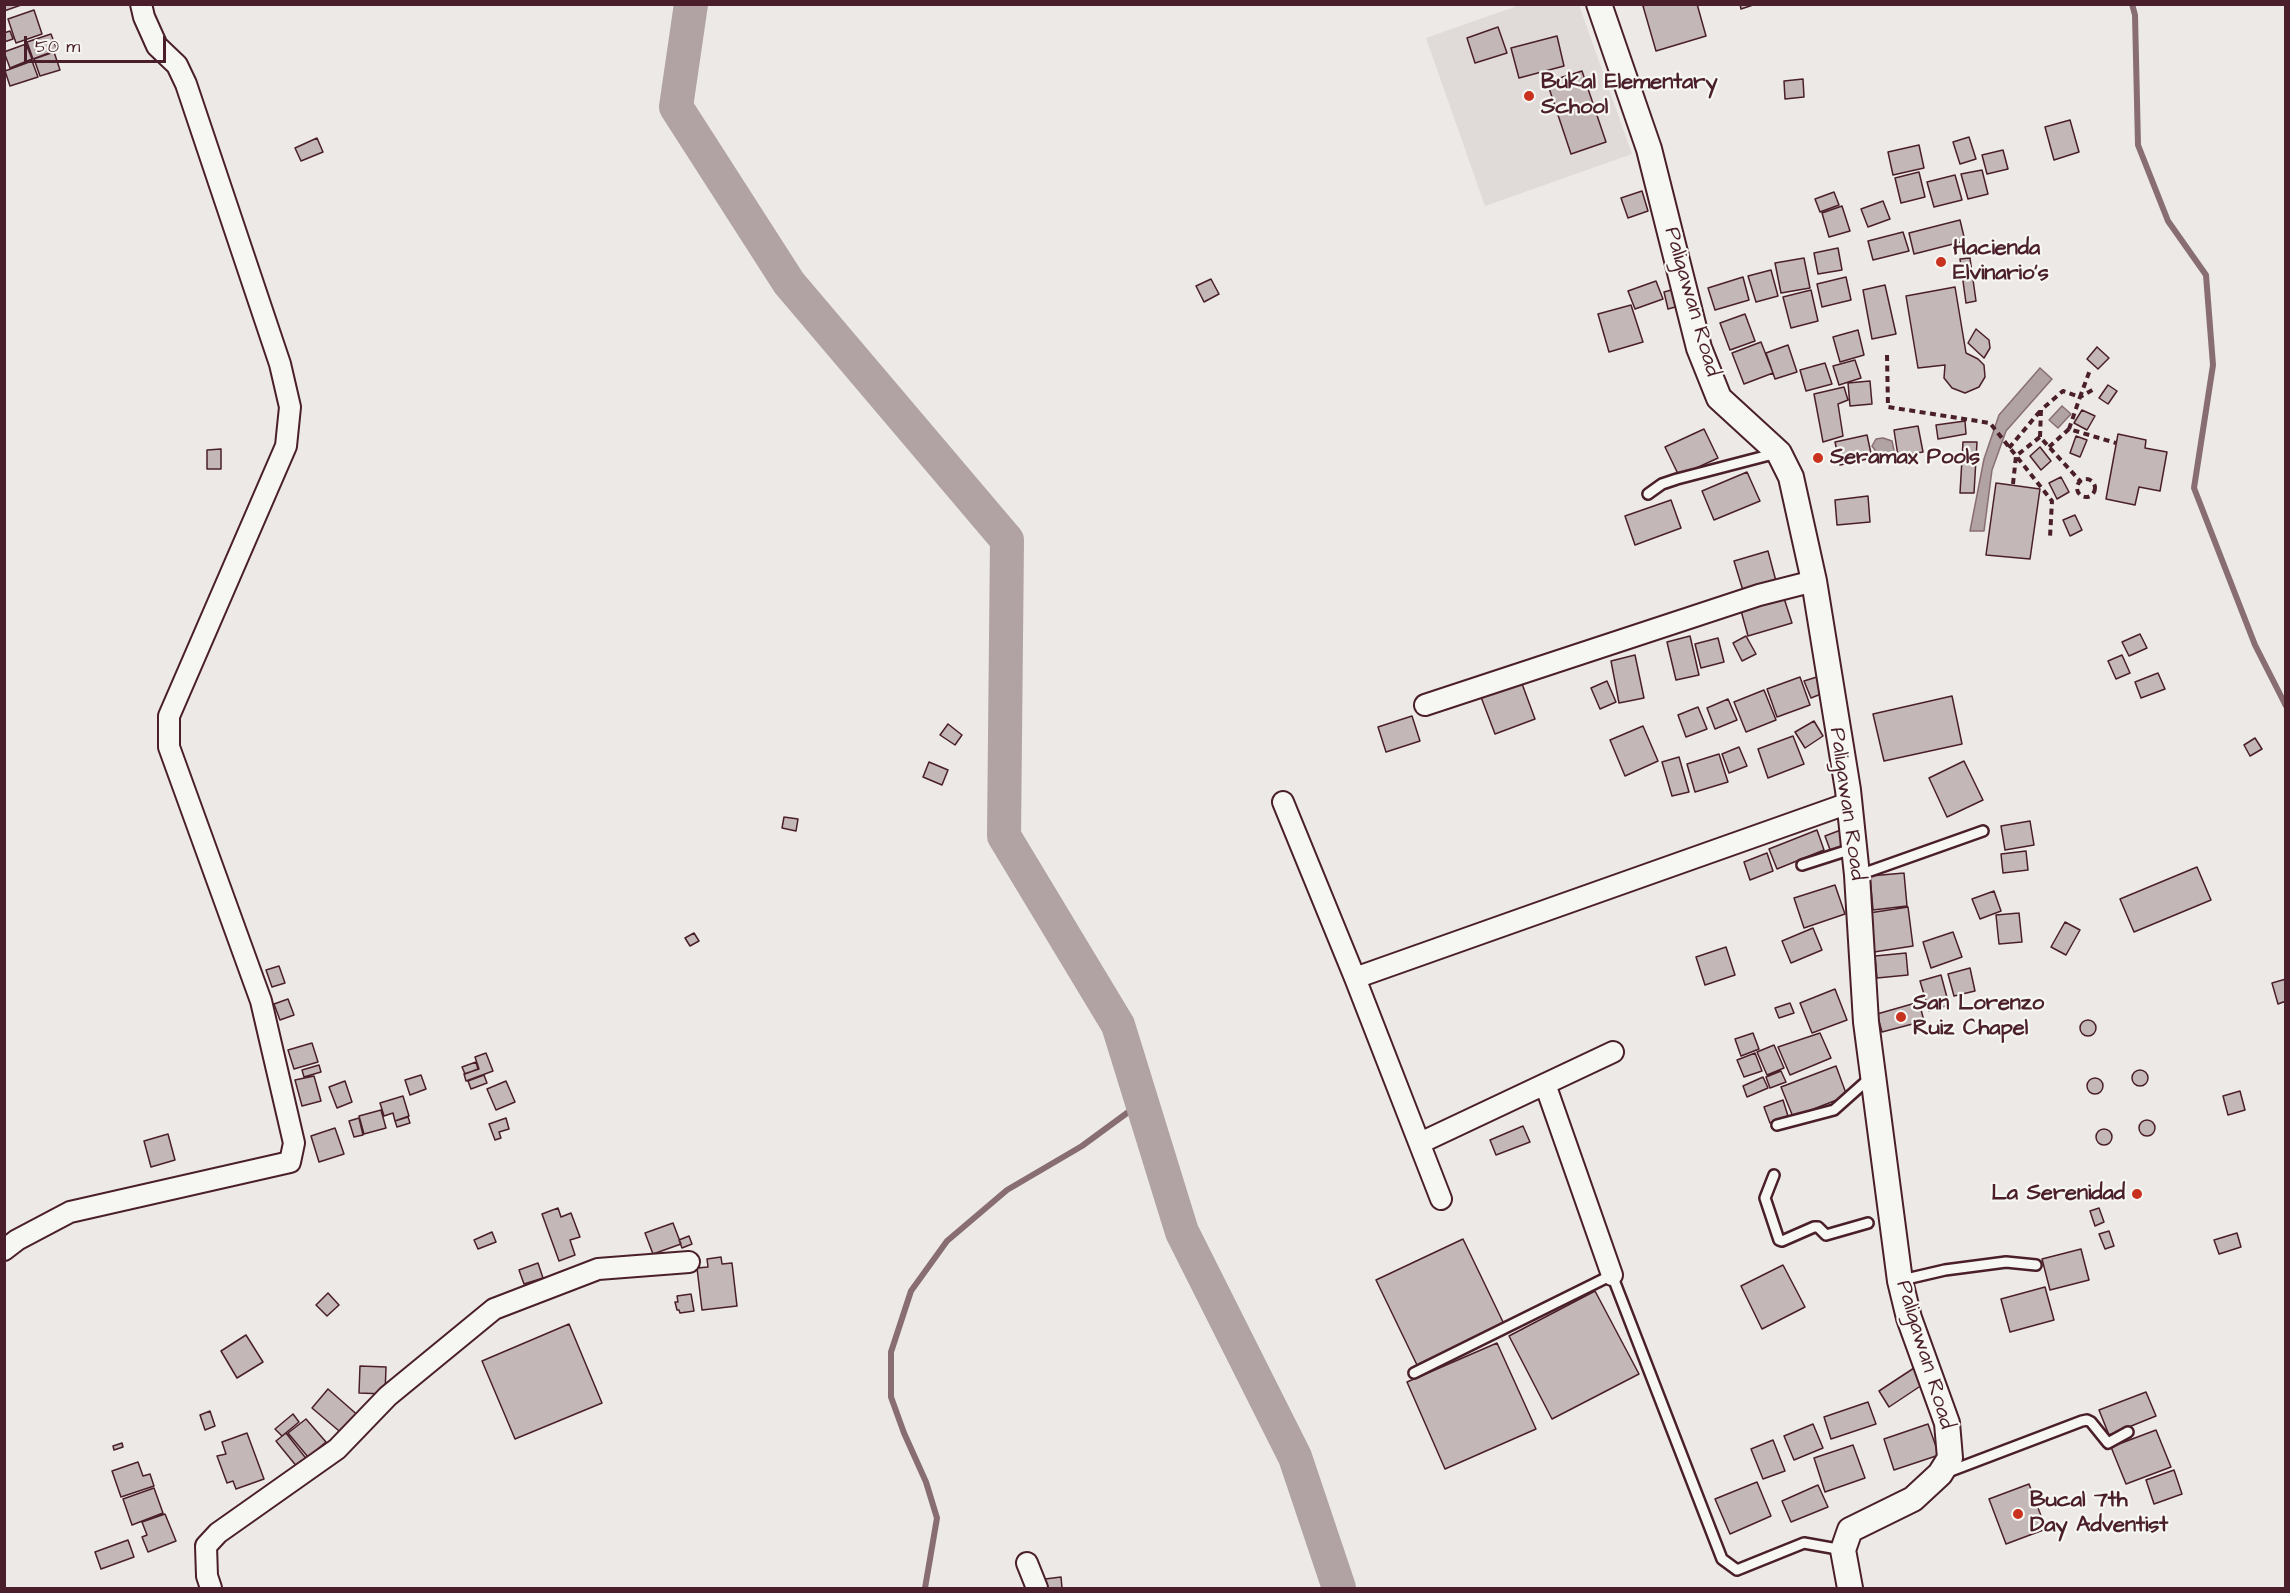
<!DOCTYPE html>
<html>
<head>
<meta charset="utf-8">
<style>
  body { margin:0 }
  #map { position:relative; width:2290px; height:1593px; overflow:hidden; background:#ece9e6; font-family:"Architects Daughter",sans-serif }
  canvas { display:block }
  .frame { position:absolute; inset:0; border:6px solid #4a1f2b; pointer-events:none }
  .scale { position:absolute; left:24px; top:36px; width:142px; height:27px; box-sizing:border-box; border:3px solid #4a1f2b; border-top:0; padding-left:8px; font-size:18px; line-height:21px; white-space:nowrap; color:#4a1f2b; -webkit-text-stroke:4px #f6f6f2; paint-order:stroke }
</style>
</head>
<body>
<div id="map">
<canvas width="2290" height="1593"></canvas>
<div class="frame"></div>
<div class="scale">50 m</div>
</div>
<script>
const g = document.querySelector('canvas').getContext('2d');
g.lineJoin = 'round';
function paint(path, color) {
  g.fillStyle = color;
  g.fill(path, 'evenodd');
}
function poly(rows) {
  const path = new Path2D();
  for (const r of rows) {
    if (r.length === 3) {
      path.moveTo(r[0] + r[2], r[1]);
      path.arc(r[0], r[1], r[2], 0, 2 * Math.PI);
      continue;
    }
    path.moveTo(r[0], r[1]);
    for (let i = 2; i < r.length; i += 2) path.lineTo(r[i], r[i + 1]);
  }
  return path;
}
function trace(path, color, width, dash) {
  g.strokeStyle = color;
  g.lineWidth = width;
  g.lineCap = dash ? 'butt' : 'round';
  g.setLineDash(dash || []);
  g.stroke(path);
}
function drawText(font, color, halo, rows, align = 'center') {
  g.font = font + ' "Architects Daughter",sans-serif';
  g.lineWidth = 4.5;
  g.setLineDash([]);
  g.textBaseline = 'middle';
  g.strokeStyle = halo;
  g.fillStyle = color;
  for (const [text, x, y, turn = 0] of rows) {
    g.save();
    g.translate(x, y);
    g.rotate((+turn || 0) * Math.PI / 180);
    g.textAlign = isNaN(turn) ? turn : align;
    if (halo) g.strokeText(text, 0, 0);
    g.fillText(text, 0, 0);
    g.restore();
  }
}
const built = poly([
  [1520,5,1579,5,1632,154,1485,206,1426,38]
]);
const water = poly([
  [2040,368,2052,379,2006,431,1992,470,1984,531,1970,531,1984,459,1999,415,2040,368],
  [2062,406,2071,414,2058,428,2049,420,2062,406],
  [1883,438,1892,441,1895,455,1878,454,1872,446,1876,439,1883,438]
]);
const stream = poly([
  [2132,4,2135,15,2138,145,2168,221,2206,275,2213,365,2194,488,2255,645,2286,706],
  [925,1588,937,1518,926,1482,904,1433,891,1397,891,1352,911,1291,947,1241,1007,1190,1082,1146,1142,1102]
]);
const river = poly([
  [691,4,676,107,789,283,1007,540,1004,836,1118,1025,1182,1232,1295,1457,1339,1588]
]);
const building = poly([
  [4,4,24,4,4,11,4,4],
  [1648,4,1697,4,1706,36,1656,51,1643,6,1648,4],
  [1740,4,1756,4,1741,9,1740,4],
  [34,10,42,34,16,43,8,19,34,10],
  [1498,27,1507,53,1475,63,1467,38,1498,27],
  [10,31,13,39,4,42,4,33,10,31],
  [51,34,57,50,33,59,27,42,51,34],
  [1557,36,1564,66,1519,78,1511,48,1557,36],
  [26,44,32,59,10,68,4,52,26,44],
  [54,52,60,70,40,76,34,59,54,52],
  [32,61,38,77,10,86,5,71,32,61],
  [1582,71,1606,142,1571,154,1547,82,1582,71],
  [1803,79,1804,97,1785,99,1784,81,1803,79],
  [2070,120,2079,152,2054,160,2045,127,2070,120],
  [1969,137,1976,159,1960,164,1953,142,1969,137],
  [317,138,323,152,301,161,295,148,317,138],
  [1919,145,1924,168,1893,175,1888,152,1919,145],
  [2003,150,2008,169,1987,174,1982,155,2003,150],
  [1982,170,1988,194,1968,199,1961,174,1982,170],
  [1919,172,1925,197,1901,203,1895,178,1919,172],
  [1955,175,1962,200,1934,207,1927,182,1955,175],
  [1642,191,1648,211,1628,218,1621,198,1642,191],
  [1834,192,1839,205,1820,212,1815,199,1834,192],
  [1883,201,1890,219,1868,227,1861,209,1883,201],
  [1842,206,1850,231,1829,237,1822,213,1842,206],
  [1960,220,1965,241,1914,254,1909,233,1960,220],
  [1903,232,1909,251,1873,260,1868,241,1903,232],
  [1838,248,1842,270,1818,274,1814,253,1838,248],
  [1804,258,1810,288,1781,293,1775,263,1804,258],
  [1970,258,1976,301,1966,303,1960,259,1970,258],
  [1771,270,1778,296,1756,302,1748,276,1771,270],
  [1743,277,1749,300,1715,310,1708,288,1743,277],
  [1846,277,1851,300,1822,307,1817,284,1846,277],
  [1211,279,1219,294,1204,302,1196,286,1211,279],
  [1656,281,1663,299,1635,309,1628,291,1656,281],
  [1885,285,1896,334,1872,339,1863,290,1885,285],
  [1955,287,1966,353,1978,359,1984,365,1985,377,1979,387,1965,393,1952,388,1944,378,1945,365,1918,368,1906,296,1955,287],
  [1675,289,1679,306,1668,309,1664,292,1675,289],
  [1811,290,1818,321,1791,328,1783,297,1811,290],
  [1631,305,1643,342,1609,352,1598,314,1631,305],
  [1745,314,1755,341,1730,350,1720,323,1745,314],
  [1976,329,1989,340,1990,348,1984,358,1968,343,1976,329],
  [1858,330,1864,355,1840,362,1833,337,1858,330],
  [1761,342,1773,373,1744,384,1732,353,1761,342],
  [1788,345,1797,372,1775,379,1766,353,1788,345],
  [2097,347,2109,358,2098,369,2087,359,2097,347],
  [1855,360,1861,378,1839,385,1833,366,1855,360],
  [1825,363,1832,384,1806,391,1800,370,1825,363],
  [1870,381,1872,404,1850,406,1848,383,1870,381],
  [2108,385,2117,391,2108,404,2099,398,2108,385],
  [1844,387,1848,400,1838,404,1843,436,1823,442,1814,394,1844,387],
  [2082,410,2095,416,2087,430,2074,423,2082,410],
  [1965,421,1966,434,1938,439,1936,425,1965,421],
  [1918,426,1923,452,1898,456,1894,430,1918,426],
  [1704,429,1718,458,1679,476,1665,447,1704,429],
  [2118,434,2146,440,2145,448,2167,452,2160,491,2139,487,2135,505,2106,499,2118,434],
  [1867,435,1872,458,1840,465,1835,442,1867,435],
  [2076,436,2087,440,2080,457,2070,453,2076,436],
  [1963,442,1977,442,1974,493,1960,493,1963,442],
  [2040,447,2051,461,2041,470,2030,456,2040,447],
  [221,449,221,469,207,469,207,450,221,449],
  [1747,472,1760,501,1714,520,1702,491,1747,472],
  [2061,477,2069,492,2057,499,2049,483,2061,477],
  [1996,483,2040,489,2030,559,1986,555,1996,483],
  [1868,496,1870,522,1837,525,1835,500,1868,496],
  [1671,500,1681,528,1635,545,1625,516,1671,500],
  [2075,515,2082,530,2070,536,2063,520,2075,515],
  [1768,551,1777,585,1744,594,1734,561,1768,551],
  [1783,595,1792,623,1748,636,1740,607,1783,595],
  [2140,634,2147,648,2129,656,2122,642,2140,634],
  [1690,636,1699,675,1676,680,1667,642,1690,636],
  [1746,636,1756,654,1742,661,1733,643,1746,636],
  [1718,638,1724,662,1701,668,1695,644,1718,638],
  [1635,655,1644,698,1619,703,1611,661,1635,655],
  [2122,655,2130,673,2116,679,2108,661,2122,655],
  [2158,673,2165,689,2141,698,2135,682,2158,673],
  [1820,676,1826,692,1811,698,1804,681,1820,676],
  [1800,677,1810,705,1777,717,1767,689,1800,677],
  [1521,681,1535,719,1495,734,1481,697,1521,681],
  [1607,681,1616,702,1600,709,1591,688,1607,681],
  [1764,690,1776,720,1746,732,1734,702,1764,690],
  [1952,696,1962,744,1884,761,1873,714,1952,696],
  [1728,699,1737,720,1715,729,1707,708,1728,699],
  [1698,707,1707,729,1686,737,1678,715,1698,707],
  [1412,716,1420,741,1386,752,1378,727,1412,716],
  [1814,721,1823,736,1805,748,1795,732,1814,721],
  [948,724,962,735,955,745,940,735,948,724],
  [1643,726,1658,761,1625,776,1610,740,1643,726],
  [1793,736,1804,764,1768,778,1758,749,1793,736],
  [2255,738,2262,749,2250,756,2244,745,2255,738],
  [1739,747,1747,766,1729,773,1722,754,1739,747],
  [1719,754,1728,782,1695,792,1687,764,1719,754],
  [1679,757,1689,792,1672,796,1662,762,1679,757],
  [1964,761,1983,800,1947,817,1929,778,1964,761],
  [929,762,948,770,942,785,923,777,929,762],
  [784,817,798,819,796,831,782,828,784,817],
  [2030,821,2034,845,2005,850,2001,826,2030,821],
  [1846,828,1853,846,1832,855,1825,836,1846,828],
  [1817,830,1824,850,1777,869,1769,849,1817,830],
  [2026,851,2028,870,2003,873,2001,854,2026,851],
  [1767,853,1773,871,1750,880,1744,862,1767,853],
  [2197,867,2211,900,2134,932,2120,899,2197,867],
  [1904,873,1907,906,1873,910,1870,876,1904,873],
  [1835,885,1845,914,1804,928,1794,898,1835,885],
  [1994,891,2001,911,1980,919,1972,899,1994,891],
  [1908,907,1913,946,1874,952,1869,913,1908,907],
  [2019,913,2022,942,1999,944,1996,915,2019,913],
  [2065,922,2080,930,2066,955,2051,947,2065,922],
  [1813,928,1822,950,1791,963,1782,941,1813,928],
  [1953,932,1962,957,1931,968,1923,942,1953,932],
  [694,933,699,941,690,946,685,938,694,933],
  [1726,947,1735,975,1705,985,1696,957,1726,947],
  [1906,953,1908,975,1877,978,1875,956,1906,953],
  [279,966,285,983,272,987,266,970,279,966],
  [1970,968,1975,991,1954,996,1948,974,1970,968],
  [1941,975,1949,1005,1929,1011,1920,981,1941,975],
  [2286,979,2286,1001,2278,1004,2272,983,2286,979],
  [1835,989,1847,1020,1812,1033,1800,1003,1835,989],
  [288,999,294,1015,280,1020,274,1004,288,999],
  [1919,1002,1924,1021,1882,1032,1877,1014,1919,1002],
  [1790,1003,1794,1013,1779,1018,1775,1008,1790,1003],
  [2088,1028,8],
  [1753,1033,1759,1049,1741,1056,1735,1039,1753,1033],
  [1820,1033,1831,1058,1790,1075,1778,1047,1820,1033],
  [312,1043,318,1062,294,1069,288,1050,312,1043],
  [1774,1045,1784,1068,1767,1075,1757,1052,1774,1045],
  [486,1053,493,1071,466,1081,464,1074,479,1069,475,1057,486,1053],
  [1755,1053,1762,1071,1744,1077,1737,1060,1755,1053],
  [476,1062,478,1069,465,1074,462,1067,476,1062],
  [319,1065,321,1072,304,1077,302,1070,319,1065],
  [1836,1066,1847,1096,1793,1117,1781,1087,1836,1066],
  [2140,1078,8],
  [1781,1071,1786,1082,1770,1088,1766,1077,1781,1071],
  [421,1075,426,1089,410,1095,405,1080,421,1075],
  [484,1075,487,1083,471,1089,468,1081,484,1075],
  [314,1076,321,1101,302,1106,295,1080,314,1076],
  [1763,1077,1768,1088,1747,1097,1743,1086,1763,1077],
  [2095,1086,8],
  [345,1081,352,1102,337,1108,329,1087,345,1081],
  [506,1081,515,1102,496,1110,487,1089,506,1081],
  [2240,1091,2245,1110,2228,1115,2223,1096,2240,1091],
  [403,1096,409,1116,395,1121,393,1113,384,1116,380,1103,403,1096],
  [1783,1100,1788,1116,1770,1123,1764,1107,1783,1100],
  [381,1110,386,1128,364,1134,359,1116,381,1110],
  [408,1117,410,1123,397,1127,395,1121,408,1117],
  [359,1118,363,1135,354,1137,349,1121,359,1118],
  [506,1118,509,1129,499,1132,501,1138,495,1140,489,1124,506,1118],
  [2147,1128,8],
  [1523,1126,1530,1142,1496,1155,1490,1140,1523,1126],
  [335,1128,344,1154,319,1162,311,1136,335,1128],
  [2104,1137,8],
  [168,1134,175,1160,151,1167,144,1141,168,1134],
  [558,1208,561,1217,571,1213,580,1237,570,1240,575,1255,559,1261,542,1214,558,1208],
  [2099,1208,2104,1222,2095,1226,2090,1211,2099,1208],
  [673,1223,681,1244,653,1254,645,1233,673,1223],
  [2109,1231,2114,1246,2105,1249,2099,1234,2109,1231],
  [492,1232,496,1242,478,1249,474,1240,492,1232],
  [2237,1233,2241,1247,2219,1254,2214,1240,2237,1233],
  [689,1236,692,1244,682,1248,679,1240,689,1236],
  [1463,1239,1504,1324,1417,1365,1376,1280,1463,1239],
  [2081,1249,2089,1280,2050,1290,2042,1259,2081,1249],
  [721,1257,722,1264,732,1263,737,1306,702,1310,697,1268,708,1267,707,1259,721,1257],
  [538,1263,543,1278,524,1284,519,1270,538,1263],
  [1783,1265,1805,1307,1762,1329,1741,1286,1783,1265],
  [2045,1287,2054,1320,2010,1332,2001,1299,2045,1287],
  [1595,1291,1639,1374,1552,1419,1509,1336,1595,1291],
  [328,1293,339,1305,327,1316,316,1305,328,1293],
  [691,1294,694,1311,680,1313,679,1310,677,1310,675,1302,678,1302,677,1296,691,1294],
  [569,1324,602,1403,515,1439,482,1361,569,1324],
  [246,1335,263,1362,237,1378,221,1351,246,1335],
  [1497,1343,1536,1429,1445,1469,1407,1382,1497,1343],
  [360,1366,386,1367,385,1394,359,1393,360,1366],
  [1914,1368,1925,1383,1889,1407,1879,1391,1914,1368],
  [328,1389,361,1418,345,1436,312,1408,328,1389],
  [2146,1392,2156,1416,2109,1435,2099,1410,2146,1392],
  [1868,1402,1876,1424,1831,1439,1824,1417,1868,1402],
  [210,1411,215,1426,205,1430,200,1415,210,1411],
  [293,1414,299,1422,282,1436,275,1429,293,1414],
  [306,1419,326,1442,308,1457,288,1433,306,1419],
  [1813,1424,1823,1448,1794,1460,1784,1436,1813,1424],
  [1928,1424,1939,1455,1894,1470,1884,1439,1928,1424],
  [2156,1430,2171,1467,2126,1484,2111,1447,2156,1430],
  [247,1433,264,1479,236,1489,233,1481,227,1483,217,1456,226,1454,222,1442,247,1433],
  [286,1433,308,1461,298,1468,276,1441,286,1433],
  [1773,1440,1785,1471,1763,1479,1751,1449,1773,1440],
  [122,1443,123,1447,114,1450,113,1446,122,1443],
  [1853,1445,1865,1478,1825,1492,1814,1458,1853,1445],
  [138,1462,143,1476,150,1474,154,1486,121,1497,112,1471,138,1462],
  [2174,1470,2182,1494,2154,1504,2146,1480,2174,1470],
  [1757,1482,1771,1516,1730,1534,1715,1499,1757,1482],
  [2029,1484,2046,1529,2006,1544,1989,1499,2029,1484],
  [1818,1485,1828,1507,1791,1522,1782,1501,1818,1485],
  [154,1488,163,1513,132,1525,123,1499,154,1488],
  [165,1514,176,1541,148,1552,142,1537,147,1535,142,1522,165,1514],
  [128,1540,134,1557,101,1569,95,1552,128,1540],
  [1061,1577,1062,1588,1046,1588,1045,1579,1061,1577]
]);
const path = poly([
  [1887,355,1888,407,1990,423,2052,501,2050,537],
  [2069,429,2080,397,2096,388],
  [2040,437,2041,410,2063,391,2080,397,2090,370],
  [2049,447,2069,429,2116,443],
  [2009,448,2041,410],
  [2086,488,9],
  [2013,484,2016,456,2040,437,2081,482]
]);
const service = poly([
  [1648,494,1662,484,1677,479,1777,453],
  [1802,865,1852,849],
  [1859,875,1983,831],
  [1777,1125,1834,1110,1871,1077],
  [1774,1175,1765,1198,1779,1240,1782,1241,1814,1227,1818,1227,1826,1235,1868,1223],
  [1902,1280,1945,1270,2006,1262,2036,1265],
  [1414,1373,1612,1275,1722,1559,1737,1570,1804,1543,1843,1550],
  [1948,1472,2082,1421,2087,1420,2091,1422,2108,1443,2128,1432]
]);
const minor = poly([
  [1425,705,1759,595,1814,581],
  [1283,802,1355,978,1441,1199],
  [1355,978,1849,803],
  [1545,1084,1612,1275],
  [1420,1143,1613,1052],
  [4,1250,17,1240,70,1212,290,1162,294,1143,261,1001,169,747,169,716,286,446,290,407,280,364,186,84,177,65,157,46,144,17,141,4],
  [1027,1563,1037,1588],
  [211,1588,207,1576,206,1546,218,1533,337,1449,388,1396,494,1309,598,1269,689,1262]
]);
const tertiary = poly([
  [1599,4,1649,149,1699,348,1719,398,1779,453,1791,477,1814,581,1848,790,1857,875,1866,1022,1900,1281,1909,1318,1947,1423,1950,1458,1940,1474,1913,1499,1850,1530,1843,1550,1850,1588]
]);
const markers = [
  [1529,96,6,"#c8321e"],
  [1941,262,6,"#c8321e"],
  [1818,458,6,"#c8321e"],
  [1901,1017,6,"#c8321e"],
  [2137,1194,6,"#c8321e"],
  [2018,1514,6,"#c8321e"]
];
const poiNames = [
  ["Bukal Elementary",1541,83],
  ["School",1541,108],
  ["Hacienda",1953,249],
  ["Elvinario's",1953,274],
  ["Seramax Pools",1830,458],
  ["San Lorenzo",1913,1004],
  ["Ruiz Chapel",1913,1029],
  ["La Serenidad",2125,1194,"right"],
  ["Bucal 7th",2030,1501],
  ["Day Adventist",2030,1526]
];
const streetNames = [
  ["Paligawan Road",1691,302,74],
  ["Paligawan Road",1846,804,82],
  ["Paligawan Road",1924,1355,73]
];
paint(built, '#e0dad8');
paint(water, '#b1a2a3');
trace(water, '#886e73', 1.5);
trace(stream, '#886e73', 6);
trace(river, '#b1a2a3', 34);
paint(building, '#c4b7b7');
trace(building, '#4a1f2b', 1.5);
trace(service, '#4a1f2b', 14);
trace(minor, '#4a1f2b', 24);
trace(tertiary, '#4a1f2b', 28);
trace(path, '#4a1f2b', 4, [6, 4.5]);
trace(service, '#f6f6f2', 9);
trace(minor, '#f6f6f2', 20);
trace(tertiary, '#f6f6f2', 24);
for (const [x, y, r, color] of markers) {
  const dot = new Path2D();
  dot.arc(x, y, r, 0, 2 * Math.PI);
  g.fillStyle = color;
  g.fill(dot);
  trace(dot, '#f6f6f2', 2);
}
drawText('bold 22px', '#4a1f2b', '#f6f6f2', poiNames, 'left');
drawText('22px', '#4a1f2b', '#f6f6f2', streetNames);
</script>
</body>
</html>
